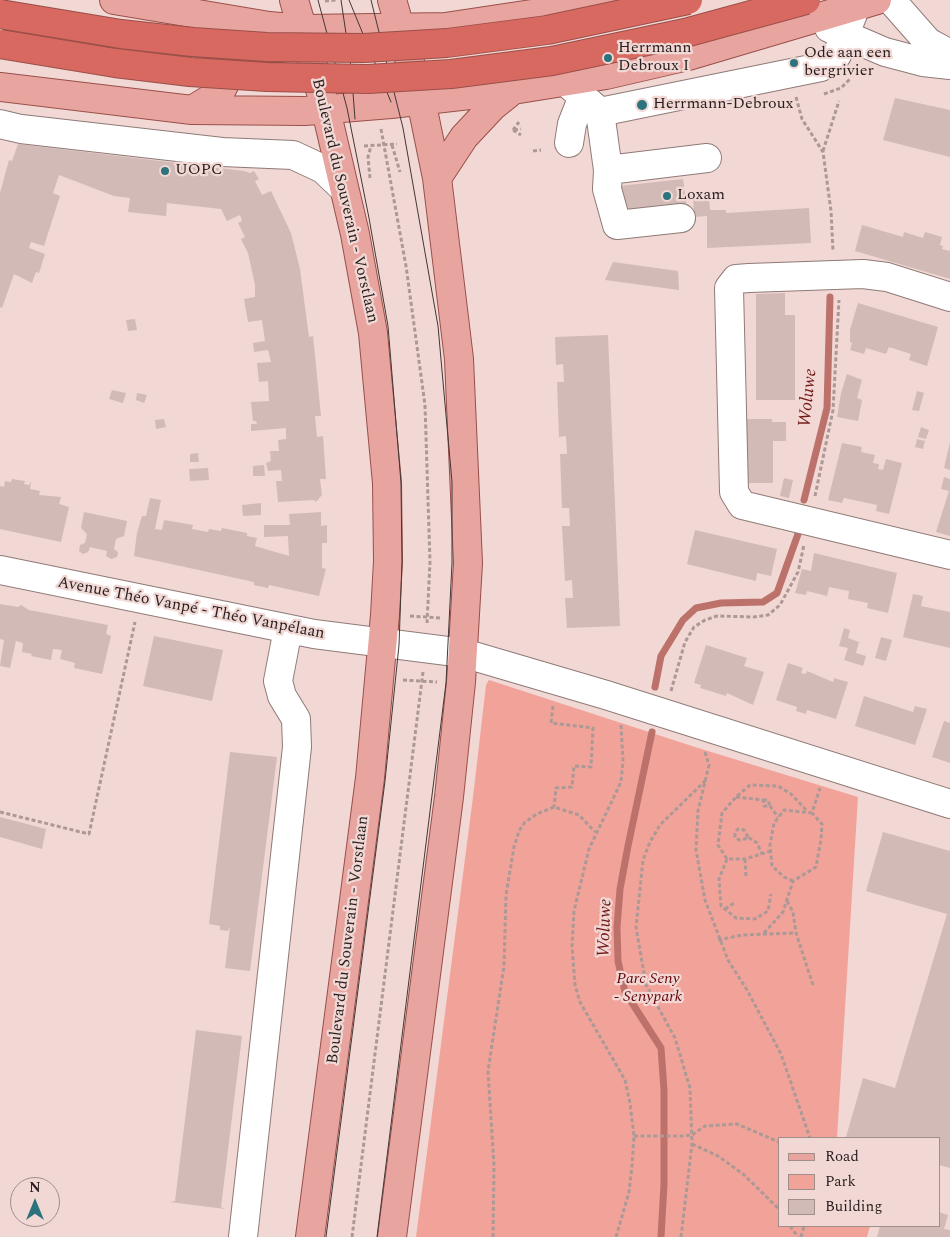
<!DOCTYPE html>
<html>
<head>
<meta charset="utf-8">
<style>
  body { margin:0 }
  #map { position:relative; width:950px; height:1237px; overflow:hidden; background:#f1d8d5; font-family:Spectral,serif }
  canvas { display:block }
  .legend { position:absolute; left:778px; top:1137px; width:162px; height:90px; box-sizing:border-box; background:#f1d8d5; border:1px solid #a08e8b; margin:0; padding:6px 9px; list-style:none; font-size:15px; color:#271e1d }
  .legend li { display:flex; align-items:center; gap:10px; height:25px }
  .legend b { width:25px; border:1px solid #a08e8b }
  .north { position:absolute; left:10px; top:1177px; width:50px; height:50px; box-sizing:border-box; background:#f1d8d5; border:1px solid #a08e8b; border-radius:50%; rotate:0deg; font-size:14px; font-weight:700; line-height:20px; text-align:center; color:#271e1d }
  .north::after { content:''; display:block; margin:auto; width:18px; height:22px; background:#2c747d; clip-path:polygon(50% 0,100% 100%,50% 72%,0 100%) }
</style>
</head>
<body>
<div id="map">
<canvas width="950" height="1237"></canvas>
<ul class="legend">
<li><b style="height:6px;background:#e8a5a0"></b>Road</li>
<li><b style="height:14px;background:#f1a39a"></b>Park</li>
<li><b style="height:14px;background:#d2bab7"></b>Building</li>
</ul>
<div class="north">N</div>
</div>
<script>
const g = document.querySelector('canvas').getContext('2d');
g.lineJoin = 'round';
function paint(path, color) {
  g.fillStyle = color;
  g.fill(path, 'evenodd');
}
function poly(rows) {
  const path = new Path2D();
  for (const r of rows) {
    path.moveTo(r[0], r[1]);
    for (let i = 2; i < r.length; i += 2) path.lineTo(r[i], r[i + 1]);
  }
  return path;
}
function trace(path, color, width, dash) {
  g.strokeStyle = color;
  g.lineWidth = width;
  g.lineCap = dash ? 'butt' : 'round';
  g.setLineDash(dash || []);
  g.stroke(path);
}
function drawText(font, color, halo, rows, align = 'center') {
  g.font = font + ' Spectral,serif';
  g.lineWidth = 4.5;
  g.setLineDash([]);
  g.textBaseline = 'middle';
  g.strokeStyle = halo;
  g.fillStyle = color;
  for (const [text, x, y, turn = 0] of rows) {
    g.save();
    g.translate(x, y);
    g.rotate((+turn || 0) * Math.PI / 180);
    g.textAlign = isNaN(turn) ? turn : align;
    if (halo) g.strokeText(text, 0, 0);
    g.fillText(text, 0, 0);
    g.restore();
  }
}
const green = poly([
  [489,680,695,747,858,797,837,1138,779,1138,779,1226,870,1226,867,1237,416,1237,473,797,486,685]
]);
const stream = poly([
  [804,500,827,408,830,297],
  [655,687,661,656,683,620,696,608,721,603,763,602,777,593,798,534],
  [652,732,628,846,620,889,617,927,618,961,625,992,661,1048,664,1090,664,1184,661,1237]
]);
const building = poly([
  [895,98,950,110,950,157,883,140],
  [18,144,244,171,250,173,254,171,259,179,255,181,262,195,271,191,291,233,300,269,309,337,313,336,321,416,315,416,317,437,323,436,326,479,320,479,322,495,316,502,314,500,278,502,276,481,282,481,281,470,268,471,266,463,271,461,270,451,279,451,278,440,286,439,286,428,251,431,251,424,257,424,256,421,253,421,251,402,269,401,268,381,259,382,257,363,271,362,268,350,254,352,253,343,265,341,262,320,248,322,244,299,255,297,255,285,248,253,241,239,245,237,238,223,242,221,240,215,227,221,221,209,167,203,166,216,128,212,130,198,114,196,59,175,53,193,60,196,44,246,31,242,29,248,45,254,39,273,36,272,32,283,14,274,2,308,0,307,0,193,9,160,12,161],
  [683,179,687,208,622,216,619,186],
  [705,193,706,200,709,200,710,210,726,210,726,213,809,208,811,243,707,248,707,216,694,217,693,196],
  [862,225,903,237,904,232,923,238,925,232,942,237,940,245,943,246,942,249,950,251,950,279,855,251],
  [613,262,678,271,679,290,605,280],
  [785,293,785,315,795,315,795,400,756,400,756,294],
  [858,303,938,327,927,366,909,360,911,354,889,347,886,354,866,348,864,354,850,350,852,343,850,342,850,330],
  [135,319,137,330,128,331,126,320],
  [608,335,620,626,567,628,565,598,573,598,572,580,565,581,562,526,570,526,569,508,562,508,560,454,567,454,566,436,559,437,557,382,564,382,563,364,556,365,555,337],
  [847,374,862,380,857,398,862,400,858,421,837,417,841,393],
  [112,390,126,393,123,403,109,399],
  [917,391,924,393,919,411,912,410],
  [137,393,147,395,144,403,136,400],
  [164,419,166,427,156,429,155,420],
  [744,419,772,419,772,422,786,422,786,441,773,441,773,483,745,483],
  [921,427,929,430,926,439,918,437],
  [917,439,925,441,923,449,915,447],
  [950,442,950,470,944,468],
  [842,443,862,447,861,452,875,455,873,463,879,464,878,469,883,470,886,459,902,463,889,514,876,511,877,505,844,498,842,503,828,500],
  [198,453,199,462,190,462,190,454],
  [264,465,265,476,253,476,253,466],
  [208,468,209,480,190,481,189,469],
  [944,477,950,479,950,536,936,532,949,491,941,489],
  [784,478,793,480,789,498,780,496],
  [12,479,25,481,24,484,29,485,31,481,30,489,40,491,39,495,61,497,59,504,69,507,61,542,0,529,0,486,4,487,5,481,11,482],
  [150,498,161,500,155,529,162,530,164,520,193,525,192,529,208,532,209,529,221,531,222,528,247,533,247,536,257,538,255,546,289,556,288,536,264,537,264,525,290,525,289,514,321,512,321,526,327,525,327,543,322,543,322,568,326,569,319,596,269,585,268,588,254,585,254,582,134,556,137,533,142,516,146,516],
  [261,503,261,515,243,516,242,505],
  [84,512,127,521,124,536,116,539,114,549,118,552,117,557,111,559,106,556,107,551,90,547,88,552,83,554,79,551,80,545,85,543,87,534,81,528],
  [695,530,777,549,771,576,757,573,756,581,687,564],
  [814,553,897,573,888,613,867,608,868,603,848,599,849,591,829,587,827,596,807,591,806,595,795,593,802,569,811,571],
  [913,594,923,596,921,606,950,612,950,648,903,637],
  [0,604,18,607,21,605,29,610,108,625,106,634,111,636,102,674,74,668,75,663,60,659,62,650,53,649,51,660,31,656,32,654,22,652,23,643,16,641,10,668,0,666,4,640,0,639],
  [844,628,850,630,848,638,859,642,856,653,866,656,863,666,844,660,848,648,839,646],
  [154,636,223,650,212,701,143,686],
  [881,637,892,640,886,661,875,658],
  [706,645,747,658,744,666,764,672,753,705,727,693,726,696,700,688,701,685,694,683],
  [788,663,803,668,801,673,806,674,807,671,833,682,834,678,848,682,836,719,807,710,806,714,796,711,797,707,776,700],
  [864,696,913,712,915,706,927,709,915,745,855,726],
  [944,721,950,723,950,763,932,757],
  [230,752,277,757,250,971,225,968,230,927,228,931,220,930,220,926,209,924],
  [0,817,46,829,42,849,0,837],
  [883,832,950,851,950,1168,939,1165,939,1138,846,1137,863,1078,895,1088,947,914,866,891],
  [196,1030,242,1036,221,1207,225,1209,170,1202,175,1201],
  [939,1212,948,1215,944,1229,950,1230,950,1237,877,1237,880,1226,939,1226]
]);
const path = poly([
  [325,1,336,0],
  [824,94,841,88,850,79],
  [796,97,802,119,823,152,831,211,833,251],
  [381,129,406,266,425,405,430,562,427,623],
  [513,130,519,122],
  [513,130,521,135],
  [514,130,521,129],
  [392,145,400,172],
  [364,146,397,144],
  [533,151,541,150],
  [823,151,839,101],
  [370,178,368,157,371,146],
  [815,496,833,410,839,300],
  [410,616,441,618],
  [403,680,437,682],
  [671,691,685,642,694,627,705,620,717,616,754,617,768,615,780,605,798,572,804,545],
  [553,706,551,723,593,728,591,767,574,766,572,787,556,788,554,807],
  [705,752,709,765,698,811,696,850,705,900,728,960,747,990,781,1054,810,1138],
  [736,797,763,800,764,806,770,806,778,817],
  [763,800,768,800,770,806],
  [0,812,89,834,135,622],
  [748,837,744,830,738,829,735,832,735,837,739,840,743,840,748,837,757,843,762,854],
  [771,851,745,859,727,859,718,845,722,813,736,797,750,785,778,786,791,794,807,811],
  [727,859,719,879,721,906,736,918,755,919,768,911,771,894],
  [745,859,746,876],
  [793,881,784,877,772,866,770,845,774,823,784,810,812,813],
  [787,901,793,912,796,933,813,985],
  [725,909,734,903],
  [764,933,783,912,793,881,816,867,821,839,822,824,812,813,820,788],
  [718,940,742,935,796,933],
  [634,1136,682,1136,692,1135,705,1126,737,1124,779,1142],
  [692,1144,718,1156,743,1174,779,1209],
  [790,1226,798,1237],
  [352,1237,423,672],
  [493,1237,494,1166,488,1071,504,966,506,895,514,847,519,831,525,822,537,814,554,807,579,815,595,832],
  [616,1237,629,1192,632,1166,634,1136,630,1103,625,1080,580,1002,575,985,572,946,574,911,589,849,621,782,623,761,621,725],
  [681,1237,692,1144,690,1088,675,1038,646,985,636,927,643,860,650,842,660,825,707,779],
  [801,1237,804,1226]
]);
const minor = poly([
  [891,0,928,42,950,54],
  [829,28,885,52,923,62,950,65],
  [567,83,600,112,608,170,707,158],
  [600,112,821,67,837,55,856,6],
  [0,124,21,129,222,152,293,155,323,169,343,188],
  [569,143,572,124,583,96],
  [608,170,607,189,617,225,681,218],
  [950,297,887,277,863,274,749,278,736,279,729,288,734,492,742,505,950,555],
  [0,570,314,634,463,653,606,695,950,804],
  [243,1237,297,747,296,719,282,696,278,681,288,629]
]);
const major = poly([
  [114,0,269,26,304,29,445,27,559,10,603,0],
  [294,0,326,110,355,234,373,333,387,483,388,561,385,615,370,778,310,1237],
  [0,87,192,110,305,111,391,104,513,90,606,75,688,56,877,0],
  [192,110,220,93,228,77,229,60,222,44,209,27],
  [437,178,464,137,493,106,513,90],
  [392,1237,449,797,461,682,468,563,459,359,437,178,421,100,392,0]
]);
const tram = poly([
  [318,0,347,108,369,218,388,326,401,483,402,562,399,645,385,781,326,1237],
  [341,0,351,67,355,119],
  [349,0,391,102],
  [371,0,403,128,438,326,452,482,452,563,446,683,377,1237]
]);
const highwayBridge = poly([
  [0,14,121,34,193,42,267,47,364,48,447,43,547,30,688,0],
  [0,44,115,63,190,72,267,77,368,79,451,74,552,61,685,33,806,0]
]);
const markers = [
  [608,58,5,"#2c747d"],
  [794,63,5,"#2c747d"],
  [642,105,6,"#2c747d"],
  [165,171,5,"#2c747d"],
  [667,196,5,"#2c747d"]
];
const poiNames = [
  ["Herrmann",618,49],
  ["Debroux I",618,67],
  ["Ode aan een",804,54],
  ["bergrivier",804,72],
  ["Herrmann-Debroux",653,105],
  ["UOPC",175,171],
  ["Loxam",677,196]
];
const streetNames = [
  ["Boulevard du Souverain - Vorstlaan",344,201,77],
  ["Avenue Théo Vanpé - Théo Vanpélaan",191,609,11],
  ["Boulevard du Souverain - Vorstlaan",349,940,-83]
];
const parkNames = [
  ["Parc Seny",648,980],
  ["- Senypark",648,998]
];
const waterNames = [
  ["Woluwe",809,398,-84],
  ["Woluwe",606,928,-88]
];
paint(green, '#f1a39a');
trace(stream, '#bc726a', 7);
paint(building, '#d2bab7');
trace(minor, '#8f7a77', 30);
trace(major, '#9a4f49', 30);
trace(path, '#ac9996', 3, [4, 2.5]);
trace(minor, '#fff', 28);
trace(major, '#e8a5a0', 28);
trace(tram, '#423736', 1);
trace(highwayBridge, '#9a4f49', 30, []);
trace(highwayBridge, '#d86960', 28);
for (const [x, y, r, color] of markers) {
  const dot = new Path2D();
  dot.arc(x, y, r, 0, 2 * Math.PI);
  g.fillStyle = color;
  g.fill(dot);
  trace(dot, '#f1d8d5', 2);
}
drawText('16px', '#271e1d', '#f1d8d5', poiNames, 'left');
drawText('16px', '#271e1d', '#f1d8d5', streetNames);
drawText('italic 16px', '#640409', '#f1d8d5', parkNames);
drawText('italic 18px', '#731817', '#f1d8d5', waterNames);
</script>
</body>
</html>
